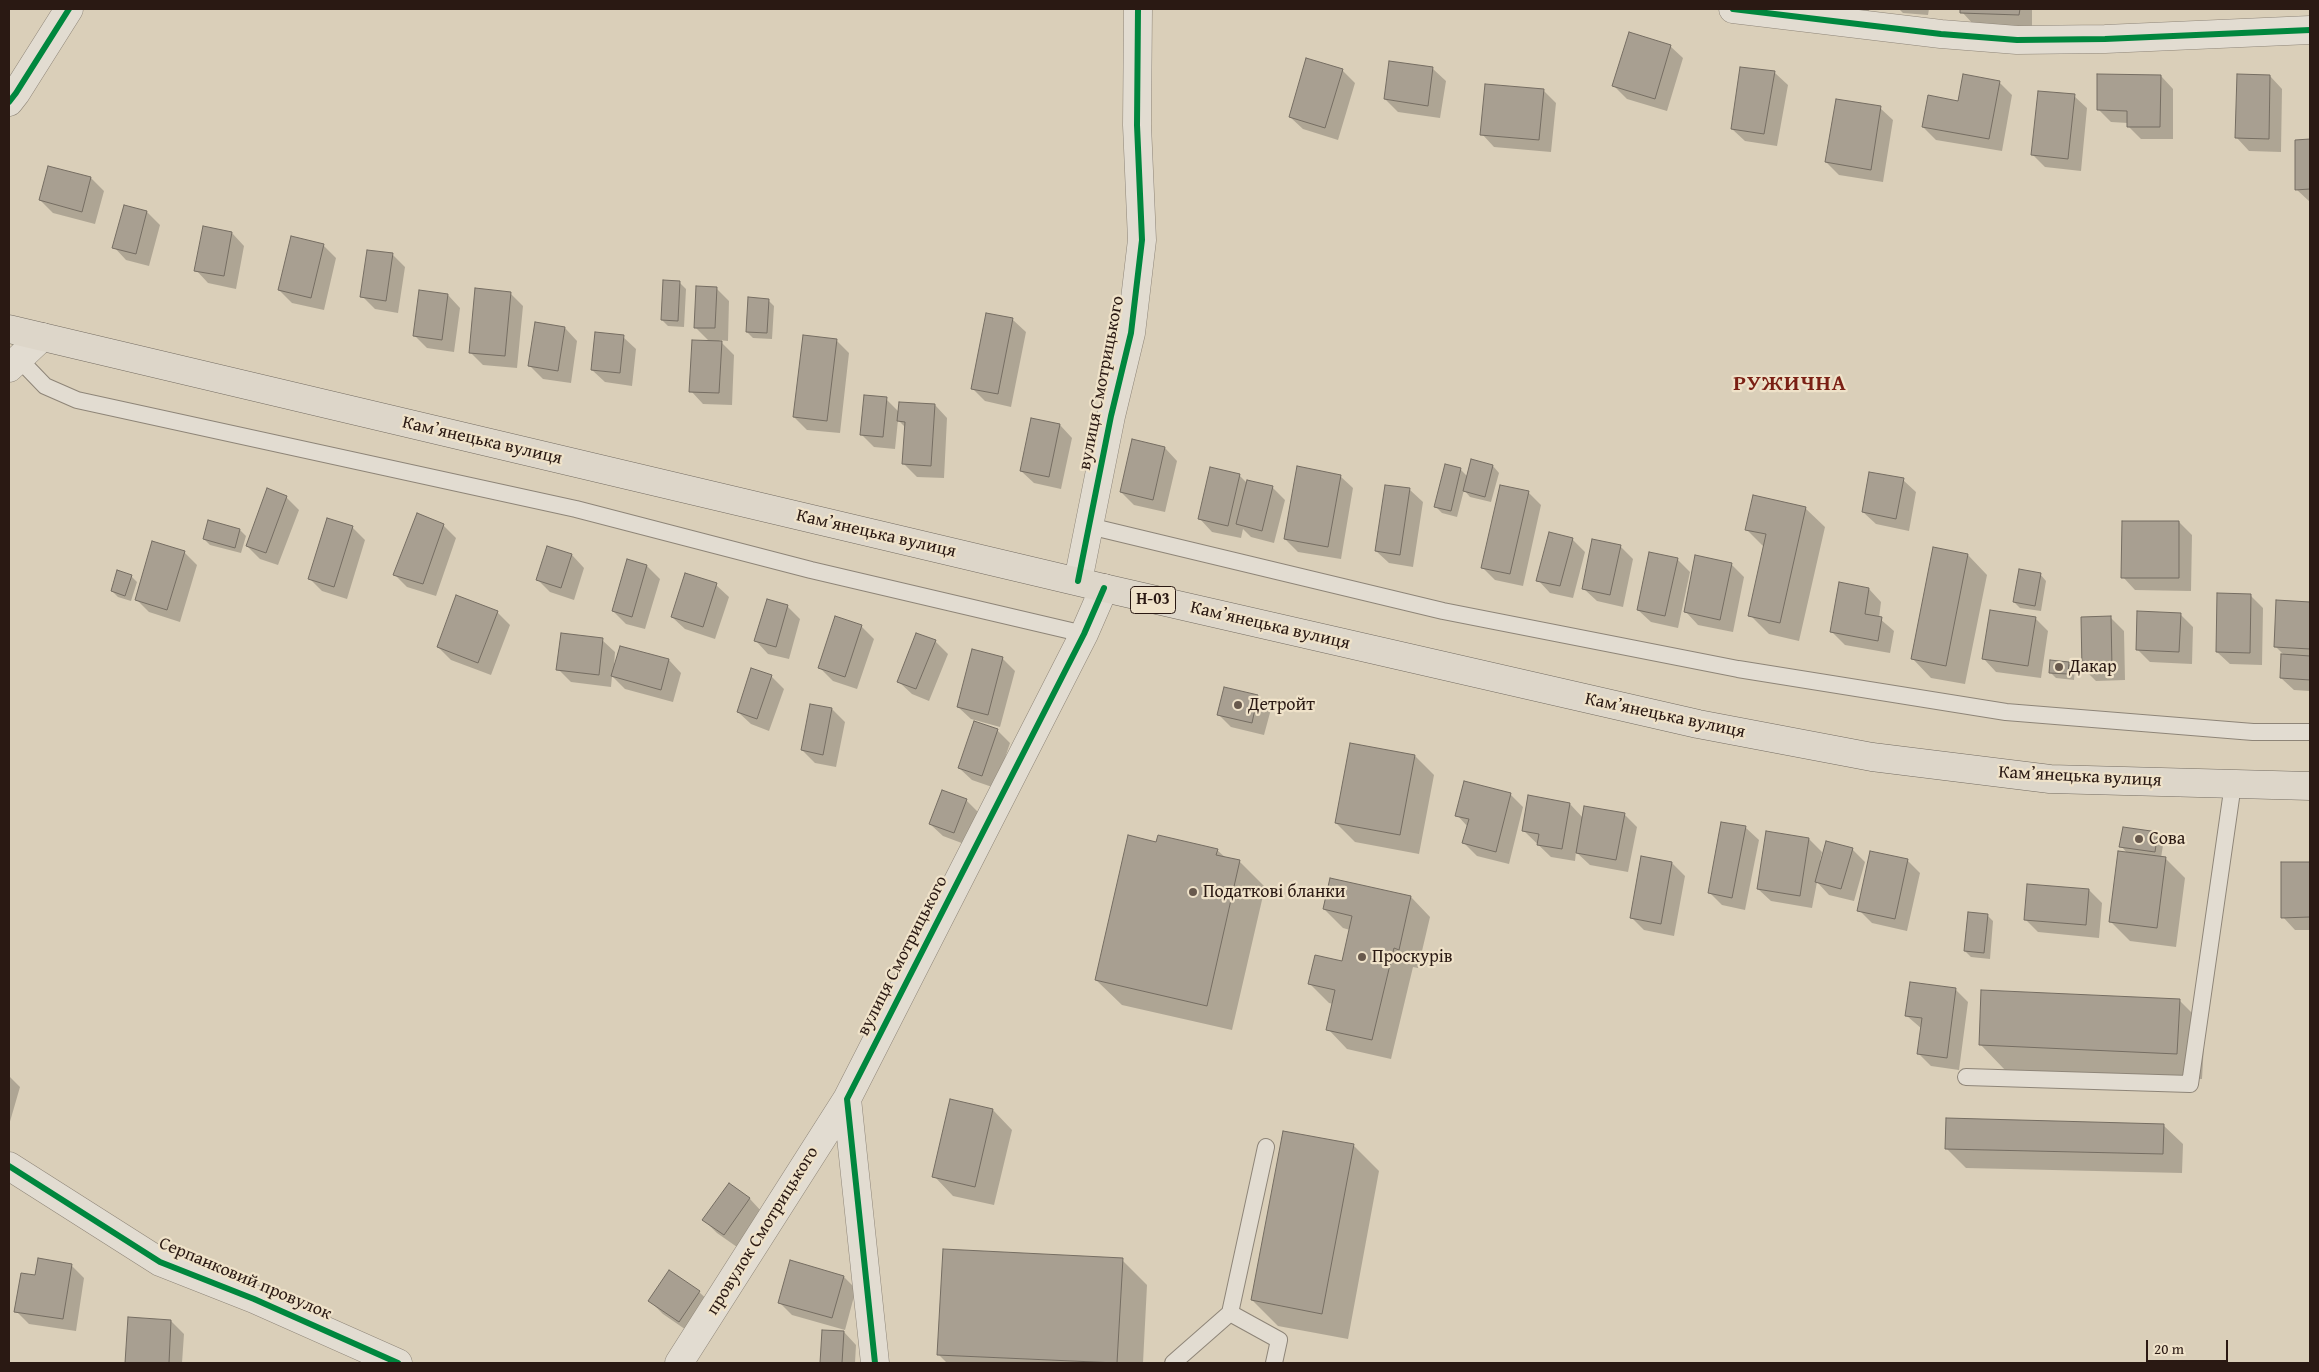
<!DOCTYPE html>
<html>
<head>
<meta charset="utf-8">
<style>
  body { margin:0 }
  #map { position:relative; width:2319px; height:1372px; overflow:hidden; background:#dacfb9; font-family:"Gentium Book Plus",serif }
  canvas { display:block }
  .frame { position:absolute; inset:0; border:10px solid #2a1913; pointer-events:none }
  .scale { position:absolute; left:2146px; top:1340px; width:82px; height:22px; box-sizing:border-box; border:2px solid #2a1913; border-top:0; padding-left:6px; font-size:15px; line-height:18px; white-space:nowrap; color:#2a1913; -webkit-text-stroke:4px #efe2c9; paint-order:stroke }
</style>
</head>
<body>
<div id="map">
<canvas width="2319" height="1372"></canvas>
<div class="frame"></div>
<div class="scale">20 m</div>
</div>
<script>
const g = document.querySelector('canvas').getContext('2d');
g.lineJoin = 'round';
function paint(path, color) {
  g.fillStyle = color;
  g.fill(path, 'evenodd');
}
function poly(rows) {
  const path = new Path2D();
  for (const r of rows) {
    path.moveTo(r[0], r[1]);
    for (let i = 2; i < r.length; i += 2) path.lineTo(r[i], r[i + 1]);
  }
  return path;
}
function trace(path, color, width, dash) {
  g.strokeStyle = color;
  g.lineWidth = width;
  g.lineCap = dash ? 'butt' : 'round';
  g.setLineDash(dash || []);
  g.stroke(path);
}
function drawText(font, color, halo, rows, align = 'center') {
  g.font = font + ' "Gentium Book Plus",serif';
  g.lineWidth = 4.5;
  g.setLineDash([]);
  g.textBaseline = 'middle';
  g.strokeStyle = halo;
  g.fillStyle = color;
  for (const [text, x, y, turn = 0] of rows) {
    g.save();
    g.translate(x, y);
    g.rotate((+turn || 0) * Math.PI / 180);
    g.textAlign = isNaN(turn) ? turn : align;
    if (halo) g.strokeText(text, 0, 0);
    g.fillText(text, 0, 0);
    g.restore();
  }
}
const shadow = poly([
  [1851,9,1869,9,1869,11],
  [1899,9,1929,9,1928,15,1903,13],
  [1962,9,2032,9,2032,27,1974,25,1962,12],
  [1670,46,1683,58,1667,111,1627,99,1614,86],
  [1390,62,1433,69,1446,81,1440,118,1398,112,1385,99],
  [1342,70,1355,83,1338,140,1303,129,1290,117],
  [1775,73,1788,85,1777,146,1745,141,1732,129],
  [2161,76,2173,89,2173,139,2141,139,2128,126,2128,123,2111,122,2098,109],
  [2270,76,2282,89,2281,152,2249,151,2237,138],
  [1999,82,2012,95,2002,151,1936,140,1923,127,1959,102],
  [1543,90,1556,103,1551,152,1494,147,1482,134],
  [2074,96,2087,108,2081,171,2045,167,2033,155],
  [1880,108,1893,120,1883,182,1839,175,1826,162],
  [2296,141,2310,141,2310,202,2296,189],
  [49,167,91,178,104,191,95,224,53,213,40,200],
  [125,206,147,212,160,225,149,266,126,260,114,247],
  [232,233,244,246,236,289,208,283,196,270],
  [323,245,336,258,324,310,292,303,279,290],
  [392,254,405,267,398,313,375,309,362,296],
  [680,283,686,289,684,327,668,326,662,320],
  [716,288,729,301,728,341,719,340,734,355,732,405,703,404,691,391,710,342,695,327],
  [510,293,523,306,517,368,483,365,470,352],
  [448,295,460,308,454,352,427,348,414,335],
  [768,300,774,306,772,339,753,338,747,332],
  [987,314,1013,320,1026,332,1011,407,985,401,972,388],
  [565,328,577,341,571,383,543,379,530,366],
  [623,337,636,349,632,386,605,382,592,370],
  [836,340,849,353,840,433,807,430,794,417],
  [886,399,899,412,935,405,947,418,944,478,917,477,904,464,906,428,898,420,895,449,874,447,861,434],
  [1060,425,1072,438,1061,489,1034,483,1021,471],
  [1165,448,1177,461,1165,512,1134,505,1121,492],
  [1472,461,1493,466,1499,473,1491,502,1470,497,1464,490,1457,517,1442,513,1436,507,1446,466,1461,470,1468,477],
  [1239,475,1248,484,1272,487,1285,500,1274,543,1251,537,1243,529,1241,538,1212,532,1200,519],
  [1340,476,1353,488,1341,559,1298,552,1285,539],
  [1903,480,1916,492,1909,531,1876,524,1863,512],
  [1386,486,1410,490,1423,502,1413,567,1389,563,1376,551],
  [1528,492,1541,505,1523,586,1495,580,1482,567],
  [286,497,299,510,278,565,260,559,247,546],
  [1805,508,1825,527,1799,641,1769,634,1750,615,1765,548,1747,530],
  [2179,522,2192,535,2191,591,2135,590,2123,577],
  [443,525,456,538,436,596,407,587,394,574],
  [352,527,365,540,347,599,322,591,309,578],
  [240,530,246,536,241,553,210,545,204,539],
  [1572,539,1585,552,1573,598,1550,593,1538,580],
  [1620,546,1633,559,1623,607,1597,601,1584,589],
  [1934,548,1968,555,1987,575,1965,684,1931,678,1912,658],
  [184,552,197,565,180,622,149,612,136,599],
  [572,555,584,568,574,600,550,592,537,579],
  [1677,559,1690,572,1678,628,1651,622,1638,610],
  [628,561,647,566,660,579,645,629,626,624,613,611],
  [1731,564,1744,577,1733,632,1698,625,1686,612],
  [2040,574,2046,581,2041,611,2020,608,2014,602],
  [131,576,137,582,131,601,118,597,112,591],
  [716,585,729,597,715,639,685,629,672,617],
  [1869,589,1881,602,1879,618,1894,631,1890,653,1845,645,1832,632],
  [2251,596,2263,608,2262,665,2230,664,2217,652],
  [2277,602,2310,603,2310,691,2294,690,2281,678,2283,654,2276,647],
  [787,606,800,619,789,659,768,654,756,641],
  [497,612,510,625,491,675,451,660,438,647],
  [2180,614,2193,627,2192,664,2150,662,2137,649],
  [2035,618,2048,631,2041,678,1996,672,1984,659],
  [2111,618,2124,631,2125,680,2096,681,2083,668],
  [861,626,874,639,857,689,833,681,820,668],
  [602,640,615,652,614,666,669,660,681,673,673,702,625,689,612,676,611,687,571,682,558,669],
  [935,641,948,654,929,701,912,694,899,682],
  [1002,658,1015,671,1000,727,971,719,958,707],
  [2068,663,2075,669,2074,680,2056,678,2050,672],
  [771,676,784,689,769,731,751,724,738,712],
  [1258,696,1271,709,1264,735,1231,727,1218,714],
  [832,709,845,722,836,767,815,763,802,750],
  [997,730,1010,743,995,788,972,780,959,768],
  [1415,756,1434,775,1419,854,1355,842,1336,823],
  [1510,794,1523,807,1509,864,1477,856,1464,843,1468,827,1457,815],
  [966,800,979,813,967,845,943,836,930,824],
  [1570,804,1583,818,1624,814,1637,827,1628,872,1590,865,1576,852,1575,861,1551,857,1524,831],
  [1722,823,1746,828,1759,840,1745,910,1722,905,1709,892],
  [1767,832,1809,839,1822,852,1820,861,1822,861,1852,849,1865,862,1854,901,1829,895,1817,882,1812,908,1771,901,1758,889],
  [2158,833,2164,839,2161,858,2165,858,2185,878,2176,947,2130,941,2111,922,2128,854,2121,846],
  [1157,843,1217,850,1226,858,1239,861,1265,887,1232,1030,1122,1005,1096,980],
  [1642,857,1672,863,1685,876,1674,936,1644,930,1631,917],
  [1907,860,1920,873,1907,931,1872,923,1859,910],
  [2282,863,2310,863,2310,930,2295,930,2283,917],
  [2089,890,2102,903,2099,938,2038,932,2025,919],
  [1411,897,1430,917,1418,968,1413,967,1391,1059,1347,1049,1328,1029,1333,1004,1329,1003,1310,984,1343,963,1350,930,1343,928,1324,909],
  [1987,915,1993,921,1990,959,1971,957,1965,951],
  [1956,990,1968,1002,1959,1070,1931,1066,1918,1053,1922,1029,1907,1016],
  [2179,1000,2205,1026,2202,1079,2005,1070,1980,1044],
  [9,1076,20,1087,9,1125],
  [993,1110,1012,1130,994,1205,953,1196,934,1176],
  [2163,1125,2183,1144,2182,1173,1966,1168,1946,1148],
  [1284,1132,1354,1146,1379,1171,1348,1339,1278,1326,1252,1300],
  [729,1184,750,1199,762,1212,737,1247,717,1233,704,1220],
  [1122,1260,1147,1285,1143,1363,947,1363,939,1355],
  [71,1265,84,1278,76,1331,29,1324,16,1311,36,1276],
  [844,1277,856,1289,845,1330,792,1315,779,1302],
  [699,1292,712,1304,692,1334,663,1314,650,1301],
  [129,1319,171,1321,184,1334,182,1363,126,1363],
  [823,1331,844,1332,856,1345,855,1363,821,1363]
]);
const building = poly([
  [1960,9,2020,9,2019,15,1960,13,1960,9],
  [1629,32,1671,45,1655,99,1612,86,1629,32],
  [1306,58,1343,69,1325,128,1289,117,1306,58],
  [1389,61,1433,67,1428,106,1384,99,1389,61],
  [1740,67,1775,71,1764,134,1731,129,1740,67],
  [1963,74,2000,81,1989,139,1922,127,1928,95,1958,101,1963,74],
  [2097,74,2161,75,2160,127,2127,127,2127,111,2097,110,2097,74],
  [2237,74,2270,75,2269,139,2235,138,2237,74],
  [1485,84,1544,89,1539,140,1480,135,1485,84],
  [2038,91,2075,94,2068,159,2031,155,2038,91],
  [1836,99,1881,106,1871,170,1825,162,1836,99],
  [2310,139,2310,189,2295,190,2295,140,2310,139],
  [48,166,91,177,82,212,39,200,48,166],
  [124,205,147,211,136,254,112,248,124,205],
  [203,226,232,232,224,276,194,271,203,226],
  [291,236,324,244,311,298,278,290,291,236],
  [367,250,393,253,386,301,360,297,367,250],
  [663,280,680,281,678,321,661,320,663,280],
  [696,286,717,287,715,328,694,328,696,286],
  [475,288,511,292,505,356,469,353,475,288],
  [419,290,448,294,442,340,413,336,419,290],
  [748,297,769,299,767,333,746,332,748,297],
  [986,313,1013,318,998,394,971,389,986,313],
  [535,322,565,327,558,371,528,366,535,322],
  [595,332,624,335,620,373,591,370,595,332],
  [803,335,837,339,827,421,793,417,803,335],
  [692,340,722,341,719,393,689,392,692,340],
  [864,395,887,397,883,437,860,435,864,395],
  [899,402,935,404,931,466,902,464,905,422,897,421,899,402],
  [1031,418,1060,424,1049,477,1020,471,1031,418],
  [1132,439,1165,447,1153,500,1120,492,1132,439],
  [1471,459,1493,465,1485,497,1463,491,1471,459],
  [1445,464,1461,468,1451,511,1434,507,1445,464],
  [1297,466,1341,475,1328,547,1284,539,1297,466],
  [1210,467,1240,474,1228,526,1198,519,1210,467],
  [1869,472,1904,478,1896,519,1862,512,1869,472],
  [1247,480,1273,486,1262,531,1236,524,1247,480],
  [1385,485,1410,488,1400,555,1375,551,1385,485],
  [1500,485,1529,491,1510,574,1481,568,1500,485],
  [267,488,287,496,266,553,246,546,267,488],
  [1753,495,1806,507,1780,623,1748,616,1766,534,1745,530,1753,495],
  [417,513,444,524,423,584,393,575,417,513],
  [327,518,353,526,334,587,308,579,327,518],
  [208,520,240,529,235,548,203,539,208,520],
  [2122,521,2179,521,2179,578,2121,578,2122,521],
  [1549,532,1573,538,1560,586,1536,581,1549,532],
  [1592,539,1621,545,1610,595,1582,589,1592,539],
  [152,541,185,551,167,610,135,600,152,541],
  [547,546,572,554,561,588,536,580,547,546],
  [1933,547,1968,554,1946,666,1911,659,1933,547],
  [1649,552,1678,558,1665,616,1637,610,1649,552],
  [1695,555,1732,563,1720,620,1684,612,1695,555],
  [627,559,647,565,632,617,612,611,627,559],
  [2019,569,2041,573,2035,606,2013,602,2019,569],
  [117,570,132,575,125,596,111,591,117,570],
  [685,573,717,583,703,627,671,617,685,573],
  [1839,582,1869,588,1865,614,1882,617,1878,641,1830,632,1839,582],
  [2217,593,2251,594,2250,653,2216,652,2217,593],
  [456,595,498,611,478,663,437,647,456,595],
  [767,599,788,605,776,647,754,641,767,599],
  [2276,600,2310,602,2310,649,2274,647,2276,600],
  [1990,610,2036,617,2028,666,1982,659,1990,610],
  [2137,611,2181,613,2179,652,2136,650,2137,611],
  [835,616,862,625,845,677,818,668,835,616],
  [2111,616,2112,668,2082,669,2081,617,2111,616],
  [561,633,603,638,599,675,556,670,561,633],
  [916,633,936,640,916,689,897,682,916,633],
  [620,646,669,659,661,690,611,676,620,646],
  [972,649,1003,657,988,715,957,707,972,649],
  [2281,654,2310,656,2310,680,2280,678,2281,654],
  [2050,660,2069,662,2068,674,2049,673,2050,660],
  [751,668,772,675,757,719,737,712,751,668],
  [1224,687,1258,695,1252,723,1217,715,1224,687],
  [810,704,832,708,823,755,801,750,810,704],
  [974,721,998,729,982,776,958,768,974,721],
  [1350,743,1415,755,1400,835,1335,823,1350,743],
  [1464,781,1511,793,1496,852,1462,843,1469,819,1455,816,1464,781],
  [942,790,967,799,954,833,929,824,942,790],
  [1528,795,1570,803,1562,849,1537,845,1539,834,1522,831,1528,795],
  [1584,806,1625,813,1616,860,1576,853,1584,806],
  [1721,822,1746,826,1732,898,1708,893,1721,822],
  [2123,827,2158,832,2155,852,2119,847,2123,827],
  [1766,831,1809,838,1800,896,1757,889,1766,831],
  [1128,835,1156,842,1158,835,1218,849,1216,855,1240,860,1207,1006,1095,980,1128,835],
  [1826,841,1853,848,1841,889,1815,882,1826,841],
  [1870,851,1908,859,1895,919,1857,911,1870,851],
  [2118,851,2166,857,2157,928,2109,922,2118,851],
  [1641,856,1672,862,1661,924,1630,918,1641,856],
  [2281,862,2310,862,2310,917,2281,918,2281,862],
  [1330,878,1411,896,1399,950,1394,948,1372,1040,1326,1030,1335,990,1308,984,1315,955,1342,961,1352,916,1323,909,1330,878],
  [2027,884,2089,889,2086,925,2024,920,2027,884],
  [1968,912,1988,914,1984,953,1964,951,1968,912],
  [1910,982,1956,988,1947,1058,1917,1054,1922,1018,1905,1016,1910,982],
  [1981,990,2180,999,2177,1054,1979,1045,1981,990],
  [950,1099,993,1109,975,1187,932,1177,950,1099],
  [1946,1118,2164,1124,2163,1154,1945,1149,1946,1118],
  [1283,1131,1354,1144,1322,1314,1251,1300,1283,1131],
  [729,1183,750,1198,724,1235,702,1220,729,1183],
  [943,1249,1123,1258,1117,1363,937,1355,943,1249],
  [38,1258,72,1264,63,1319,14,1312,21,1273,35,1275,38,1258],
  [790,1260,844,1276,832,1318,778,1303,790,1260],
  [669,1270,700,1291,679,1322,648,1301,669,1270],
  [128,1317,171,1320,169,1363,125,1363,128,1317],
  [822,1330,844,1331,842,1363,820,1363,822,1330]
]);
const lane = poly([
  [19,359,45,386,77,400,576,509,811,570,1084,634],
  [1089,526,1443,611,1738,669,2006,712,2253,732,2310,732],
  [1966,1077,2190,1084,2233,784],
  [1230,1313,1279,1340,1274,1363],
  [1173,1363,1230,1313,1266,1147]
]);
const street = poly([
  [1733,9,1941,34,2017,40,2105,39,2310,30],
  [9,102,16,93,69,9],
  [9,368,42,337],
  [1078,581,1111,416,1131,333,1142,240,1137,125,1138,9],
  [9,1166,160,1262,254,1299,398,1363],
  [679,1363,847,1099],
  [875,1363,847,1099,1084,634,1104,588]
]);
const primary = poly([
  [9,329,1104,588,1698,724,1872,757,2050,779,2310,786]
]);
const cycleway = poly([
  [1733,9,1941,34,2017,40,2105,39,2310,30],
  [9,102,16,93,69,9],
  [1078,581,1111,416,1131,333,1142,240,1137,125,1138,9],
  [9,1166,160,1262,254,1299,398,1363],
  [875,1363,847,1099,1084,634,1104,588]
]);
const markers = [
  [2059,667,5,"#68594d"],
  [1238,705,5,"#68594d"],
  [2139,839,5,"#68594d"],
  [1193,892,5,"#68594d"],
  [1362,957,5,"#68594d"]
];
const shields = [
  [1153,600,45]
];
const shieldNames = [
  ["Н-03",1153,600]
];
const streetNames = [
  ["вулиця Смотрицького",1102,383,-79],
  ["Камʼянецька вулиця",482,441,13],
  ["Камʼянецька вулиця",876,534,13],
  ["Камʼянецька вулиця",1270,626,13],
  ["Камʼянецька вулиця",1665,716,12],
  ["Камʼянецька вулиця",2080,777,3],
  ["вулиця Смотрицького",903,956,-63],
  ["провулок Смотрицького",763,1231,-58],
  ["Серпанковий провулок",245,1279,23]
];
const poiNames = [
  ["Дакар",2069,667],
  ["Детройт",1248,705],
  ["Сова",2149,839],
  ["Податкові бланки",1203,892],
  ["Проскурів",1372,957]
];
const districtNames = [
  ["РУЖИЧНА",1790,384]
];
paint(shadow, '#0003');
paint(building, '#a89f91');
trace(building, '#756d62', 1);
trace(lane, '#8e8578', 18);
trace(street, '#8e8578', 29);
trace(primary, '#756d62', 29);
trace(lane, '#e2dcd1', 16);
trace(street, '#e2dcd1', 28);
trace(primary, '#ddd6c9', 28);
trace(cycleway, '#00873e', 6);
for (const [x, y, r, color] of markers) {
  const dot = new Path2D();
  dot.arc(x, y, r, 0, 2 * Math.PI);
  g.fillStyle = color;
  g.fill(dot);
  trace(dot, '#efe2c9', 2);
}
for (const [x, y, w] of shields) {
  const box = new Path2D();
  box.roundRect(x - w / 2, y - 13.5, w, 27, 4);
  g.fillStyle = '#efe2c9';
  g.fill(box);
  trace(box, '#2a1913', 1);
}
drawText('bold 16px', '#2a1913', null, shieldNames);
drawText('18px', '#2a1913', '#efe2c9', streetNames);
drawText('18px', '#2a1913', '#efe2c9', poiNames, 'left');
g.letterSpacing = '1px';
drawText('bold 22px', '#7a1f14', '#efe2c9', districtNames);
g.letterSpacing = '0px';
</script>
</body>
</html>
